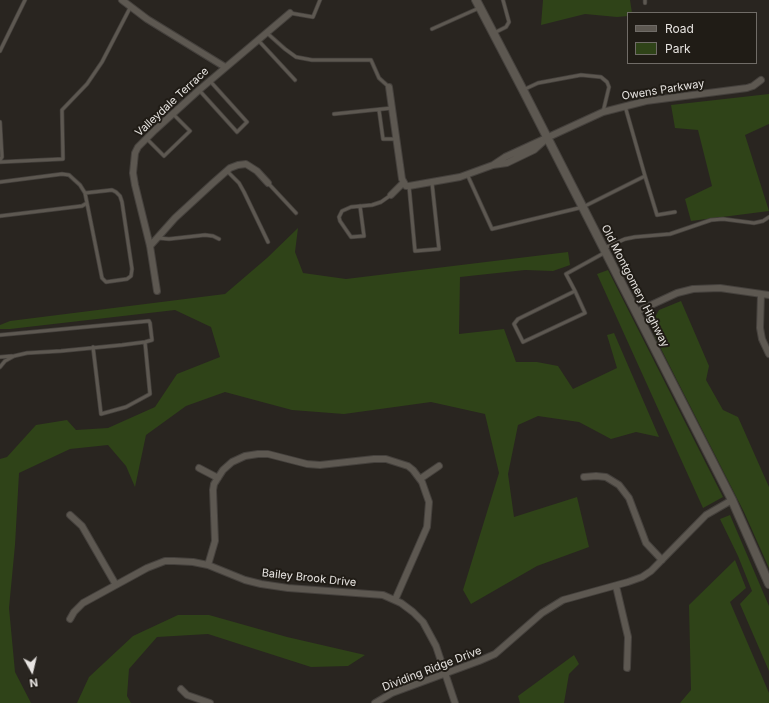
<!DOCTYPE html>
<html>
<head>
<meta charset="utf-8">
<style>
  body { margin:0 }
  #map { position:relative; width:769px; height:703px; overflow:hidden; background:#292520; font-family:Inter,sans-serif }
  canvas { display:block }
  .legend { position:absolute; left:627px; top:12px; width:130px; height:52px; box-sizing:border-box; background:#201c16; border:1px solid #706c67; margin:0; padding:5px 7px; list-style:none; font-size:12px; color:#e7e4e1 }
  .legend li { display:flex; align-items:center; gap:8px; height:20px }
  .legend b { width:20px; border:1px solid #706c67 }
  .north { position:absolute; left:12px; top:651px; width:40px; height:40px; -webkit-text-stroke:3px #201c16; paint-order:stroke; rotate:172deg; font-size:11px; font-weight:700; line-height:16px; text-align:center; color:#e7e4e1 }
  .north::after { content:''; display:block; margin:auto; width:14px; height:18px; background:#e7e4e1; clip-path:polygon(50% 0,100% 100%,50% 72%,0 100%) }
</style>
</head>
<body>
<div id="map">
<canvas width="769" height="703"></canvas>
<ul class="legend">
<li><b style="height:5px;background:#5d5851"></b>Road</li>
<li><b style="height:11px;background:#2f4318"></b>Park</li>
</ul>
<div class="north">N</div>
</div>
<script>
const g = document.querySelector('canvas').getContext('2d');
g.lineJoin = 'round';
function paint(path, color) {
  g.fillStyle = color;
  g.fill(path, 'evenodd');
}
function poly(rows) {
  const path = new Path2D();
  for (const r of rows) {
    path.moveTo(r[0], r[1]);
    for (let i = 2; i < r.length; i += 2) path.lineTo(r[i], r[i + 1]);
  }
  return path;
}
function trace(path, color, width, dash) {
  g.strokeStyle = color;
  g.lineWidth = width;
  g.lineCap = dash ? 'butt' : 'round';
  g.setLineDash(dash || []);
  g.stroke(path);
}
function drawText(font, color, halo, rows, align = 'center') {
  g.font = font + ' Inter,sans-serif';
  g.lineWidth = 4;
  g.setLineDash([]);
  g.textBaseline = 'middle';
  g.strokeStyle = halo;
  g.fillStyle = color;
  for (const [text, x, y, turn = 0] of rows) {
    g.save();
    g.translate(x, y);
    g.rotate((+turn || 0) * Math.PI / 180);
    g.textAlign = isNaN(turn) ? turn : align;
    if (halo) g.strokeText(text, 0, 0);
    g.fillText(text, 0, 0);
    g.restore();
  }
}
const green = poly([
  [543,0,630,0,632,13,628,13,628,16,617,17,585,14,541,25],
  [769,94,769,124,745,135,769,211,691,221,685,199,712,186,698,130,675,128,671,105],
  [298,228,295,252,303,273,346,279,568,252,570,265,553,271,525,270,460,277,459,334,504,329,516,362,537,362,558,366,573,389,617,368,607,335,614,333,659,437,636,432,611,439,579,422,538,416,518,425,508,474,514,517,577,497,589,547,537,566,471,604,463,590,499,473,485,414,431,402,344,414,292,410,225,392,186,406,146,435,135,487,126,466,108,445,70,449,19,473,15,545,9,608,15,672,31,703,0,703,0,459,7,457,36,425,67,420,76,430,108,428,155,407,177,374,220,357,211,327,175,310,10,329,0,329,0,325,10,321,225,294,267,258],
  [608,270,723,497,703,508,597,274],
  [681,301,709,366,706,380,723,410,738,417,769,487,769,568,744,512,654,335,653,321,659,310],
  [730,515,769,606,769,671,740,604,752,591,738,556,720,519],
  [735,560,746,588,730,602,769,693,769,703,680,703,691,690,689,605],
  [178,615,209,615,287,637,365,655,348,666,311,667,208,634,157,637,129,669,127,696,131,703,77,703,89,677,133,636],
  [574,655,579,664,569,674,564,703,520,703,518,696]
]);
const service = poly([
  [645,0,645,3],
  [290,13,313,17,320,0],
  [432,29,479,8],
  [267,33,285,49,296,57,312,60,371,60,379,78,389,87],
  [494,33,506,27,509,22,503,0],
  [258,40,295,80],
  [0,51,25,0],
  [199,90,237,132,247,122,210,81],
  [523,90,538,83,581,75,601,77,607,82,609,87,603,112],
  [379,110,383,139,397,139],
  [334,114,392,108],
  [0,122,2,157,0,160],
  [146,138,164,156,190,131,173,114],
  [0,162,63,159,62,110,87,84,102,62,131,6],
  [227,171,239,183,244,192,268,242],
  [467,174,492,229,583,207,645,176,625,106],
  [645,176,657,215,675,212],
  [0,182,62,174,69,175,80,185,85,193,87,203,82,206,0,216],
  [268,183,296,213],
  [409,186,415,251,439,249,432,183],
  [85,193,112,190,116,192,120,196,122,202,132,269,131,276,127,279,106,282,102,278,87,203],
  [360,206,364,236,351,237,340,221,339,217,342,211,351,207,372,205,381,202,391,195],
  [158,238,169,239,205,235,213,236,219,239],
  [604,248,625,239,635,237,670,234,711,220,723,219,754,223,763,221,769,217],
  [575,291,518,319,514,324,523,342,585,313,575,291,566,274,604,253],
  [0,335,149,321,150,323,152,340,145,342,122,345,61,351,27,353,14,356,5,361,0,367],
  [93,347,101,414,126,407,150,394,145,342],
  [0,357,12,356]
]);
const minor = poly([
  [122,0,147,19,225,67],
  [389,87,402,179,406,186,409,186,460,177,493,165,505,157,603,112,646,101,747,88,753,86,761,80],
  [493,165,507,163,534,150,545,140],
  [391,195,403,183],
  [150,246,175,218,213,183,230,168,238,165,246,164,257,171,268,183],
  [157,291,150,246,135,185,133,173,135,153,138,147,155,130,199,90,290,13],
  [761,294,760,328,762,339,769,354],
  [636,312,677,293,693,289,720,288,769,295],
  [199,468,218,478],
  [584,477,596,476,606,477,619,485,629,498,646,543,662,560],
  [420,479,439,466],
  [70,515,82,526,116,585],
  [208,565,215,541,213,490,214,484,223,470,232,462,245,456,258,454,268,454,307,464,320,465,374,459,386,459,408,466,413,470,422,482,429,502,427,527,395,600],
  [616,586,628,637,627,668],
  [70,619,74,612,83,603,147,568,165,561,174,561,193,562,208,565,245,580,261,584,288,588,383,595,401,603,413,612,423,622,436,646,455,703],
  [181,689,187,695,210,703],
  [375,703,392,693,479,661,495,654,542,613,563,600,628,582,642,577,651,571,706,515,732,500]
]);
const tertiary = poly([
  [476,0,523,90,732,500,769,584]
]);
const streetNames = [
  ["Owens Parkway",663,90,-9],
  ["Valleydale Terrace",172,102,-43],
  ["Old Montgomery Highway",635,286,63],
  ["Bailey Brook Drive",309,578,6],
  ["Dividing Ridge Drive",432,669,-21]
];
paint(green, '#2f4318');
trace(service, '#45413d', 4.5);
trace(minor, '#45413d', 8);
trace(tertiary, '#45413d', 10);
trace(service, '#5d5851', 3);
trace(minor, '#5d5851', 6);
trace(tertiary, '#5d5851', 8);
drawText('11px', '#e7e4e1', '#201c16', streetNames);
</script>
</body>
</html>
